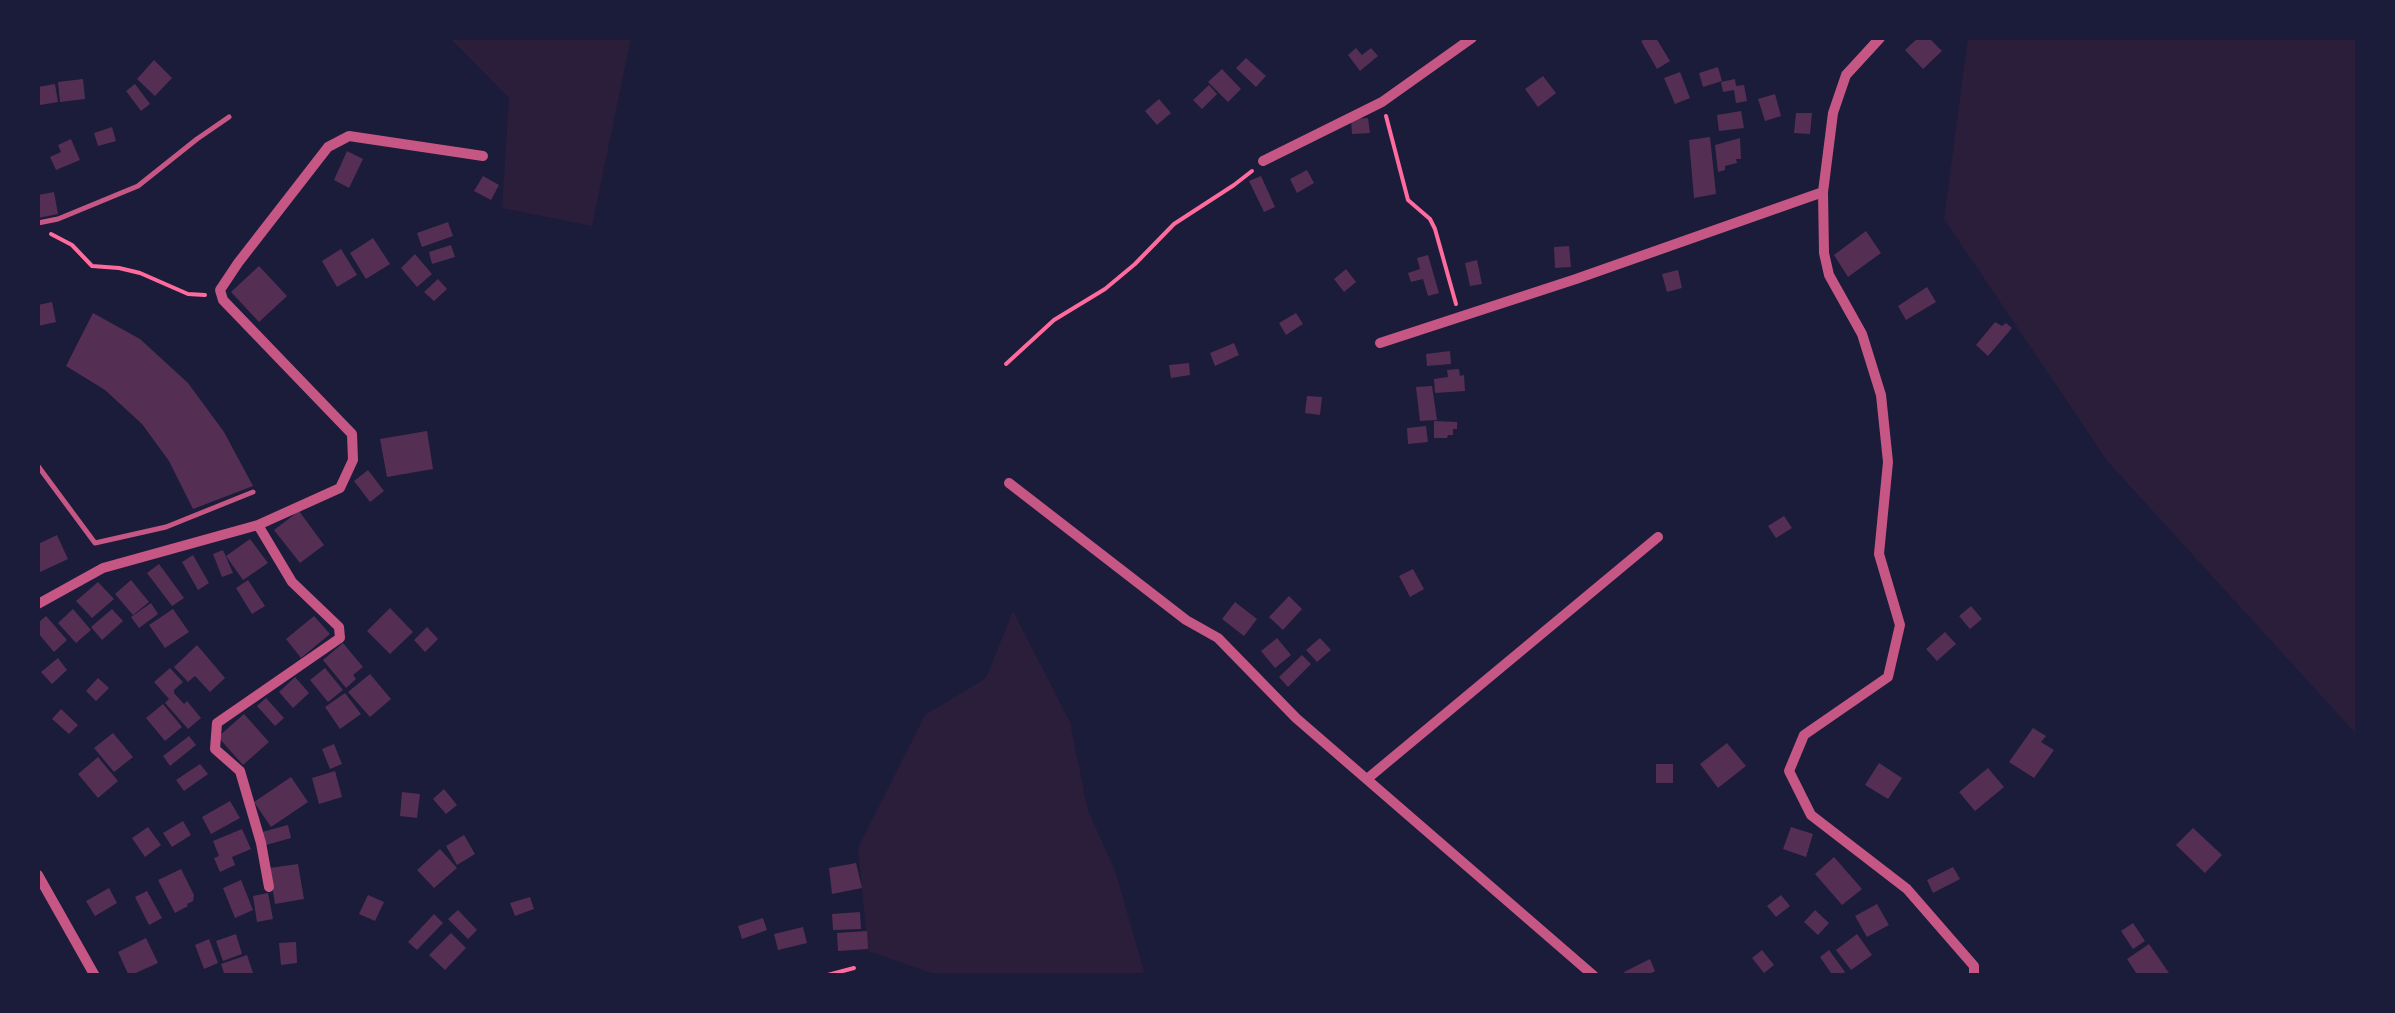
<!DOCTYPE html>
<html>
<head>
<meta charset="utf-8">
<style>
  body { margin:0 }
  #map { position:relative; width:2395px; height:1013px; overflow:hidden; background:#1b1b3a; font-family:Signika,sans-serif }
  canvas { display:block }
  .frame { position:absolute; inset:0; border:40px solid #1b1b3a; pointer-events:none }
</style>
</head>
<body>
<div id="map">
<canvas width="2395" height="1013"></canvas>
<div class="frame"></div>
</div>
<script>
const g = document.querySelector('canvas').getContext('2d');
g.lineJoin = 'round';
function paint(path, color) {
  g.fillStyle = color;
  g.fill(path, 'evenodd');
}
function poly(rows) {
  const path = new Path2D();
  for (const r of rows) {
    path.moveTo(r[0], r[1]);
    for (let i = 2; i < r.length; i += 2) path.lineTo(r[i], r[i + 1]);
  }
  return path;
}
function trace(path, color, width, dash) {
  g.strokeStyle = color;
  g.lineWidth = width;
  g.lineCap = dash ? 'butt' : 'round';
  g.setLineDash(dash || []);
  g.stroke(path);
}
const green = poly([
  [450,38,631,38,592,226,502,208,509,98],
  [1968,38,2357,38,2357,735,2108,462,1944,219],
  [1013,611,1070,722,1088,811,1115,870,1145,975,937,975,868,951,858,848,925,715,986,678]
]);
const building = poly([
  [1648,38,1656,38,1670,61,1657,69,1641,41],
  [1918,38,1929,38,1942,51,1923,69,1905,50],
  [1356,48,1362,55,1371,48,1378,56,1360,71,1348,55],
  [1246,58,1266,76,1256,87,1236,68],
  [154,60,172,78,155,96,137,79],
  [1718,67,1722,81,1703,87,1699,73],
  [1222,69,1241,89,1228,102,1208,82],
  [1680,72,1690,98,1675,104,1664,78],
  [1543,76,1556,93,1538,107,1525,89],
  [83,79,85,99,60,102,58,82],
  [1735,79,1736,86,1744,85,1747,101,1736,103,1734,90,1723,92,1721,82],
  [55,84,58,102,40,105,38,87],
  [135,84,150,104,141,111,126,91],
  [1209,85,1217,94,1202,109,1193,100],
  [1775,94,1781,116,1765,121,1758,99],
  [1159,99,1171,113,1157,125,1145,111],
  [1741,111,1744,128,1719,131,1717,115],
  [1796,113,1812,113,1810,134,1794,133],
  [1368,118,1370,133,1352,134,1351,119],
  [112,127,116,141,98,146,94,133],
  [1710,137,1716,194,1694,198,1689,140],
  [1740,138,1741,159,1736,159,1737,163,1725,166,1725,170,1718,172,1715,145],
  [71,139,80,160,56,170,50,157,61,152,58,145],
  [347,151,363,159,349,188,334,180],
  [1307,170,1314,183,1297,193,1290,179],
  [483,176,499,185,491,200,474,191],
  [1261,176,1275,207,1264,212,1249,181],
  [54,192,58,214,38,218,38,195],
  [448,222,453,236,422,247,417,233],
  [1866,231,1881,253,1848,277,1834,255],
  [373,238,390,264,366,279,350,253],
  [451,245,455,257,432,264,429,252],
  [1569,246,1571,267,1555,268,1554,247],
  [341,249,357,275,337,287,322,261],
  [415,254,432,274,417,287,401,268],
  [1428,255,1439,293,1428,296,1423,279,1411,282,1408,273,1420,269,1417,258],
  [1477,260,1482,284,1470,286,1465,263],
  [259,266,287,296,259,322,231,292],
  [1346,269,1356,282,1344,292,1334,279],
  [1678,270,1682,288,1667,292,1662,274],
  [438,279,447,289,434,301,424,292],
  [1927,287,1936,302,1906,320,1898,306],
  [52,302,56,322,38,326,38,305],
  [93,313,140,339,188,383,224,432,253,486,193,509,169,461,142,424,105,390,66,366],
  [1296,313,1303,324,1286,335,1279,323],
  [1995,322,2002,326,2006,323,2012,328,1988,356,1976,345],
  [1234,343,1239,355,1215,366,1210,353],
  [1450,351,1451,364,1427,366,1426,354],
  [1189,363,1190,375,1171,378,1169,365],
  [1459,369,1460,376,1464,375,1465,391,1435,393,1434,379,1448,377,1447,370],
  [1432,386,1437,420,1420,421,1416,387],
  [1307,396,1322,397,1320,415,1305,413],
  [1434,421,1457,422,1457,429,1453,429,1453,435,1448,435,1447,438,1434,438],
  [1426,426,1428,442,1408,444,1407,428],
  [427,431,433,469,387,477,380,439],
  [368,470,384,491,370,502,354,481],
  [299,511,324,545,300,563,274,530],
  [1784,516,1792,528,1776,538,1768,526],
  [57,535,68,559,38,573,38,544],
  [250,539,268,563,243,580,226,556],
  [223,550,233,573,222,577,213,554],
  [193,555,209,583,198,590,182,562],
  [159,564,184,598,172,606,147,573],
  [1413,569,1424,589,1410,597,1399,576],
  [131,580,149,602,133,615,115,594],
  [248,580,265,606,252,614,236,588],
  [98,582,114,599,92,618,76,601],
  [1289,596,1302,609,1283,630,1269,617],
  [1235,602,1257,619,1244,636,1222,619],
  [151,603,158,614,139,628,131,617],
  [1971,606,1982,619,1970,629,1959,616],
  [390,608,413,632,390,654,367,631],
  [73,609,91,630,76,643,58,623],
  [112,609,123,621,102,640,91,627],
  [173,609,189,632,165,648,149,625],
  [46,616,67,640,54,652,38,633,38,623],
  [314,616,330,634,301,658,286,639],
  [427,627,438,639,425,652,414,640],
  [1945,632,1956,644,1937,661,1926,649],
  [1277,638,1291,655,1275,668,1261,651],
  [1320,638,1331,650,1317,662,1306,650],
  [343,643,363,667,353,675,356,679,346,688,323,660],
  [197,645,225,678,210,692,195,676,188,682,174,667],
  [1302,655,1311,664,1288,687,1279,677],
  [58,658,67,670,52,684,41,672],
  [170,668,183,682,174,690,174,693,184,704,187,701,201,718,188,729,165,703,169,699,154,682],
  [325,668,343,690,328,702,310,680],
  [370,674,391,699,370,717,348,692],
  [295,677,309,693,293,708,279,692],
  [98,678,109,688,96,701,86,691],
  [345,693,361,714,340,729,325,707],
  [266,698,284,718,275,726,257,706],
  [163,704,182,727,165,741,146,718],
  [61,709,78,725,69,734,52,719],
  [244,714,269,742,243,765,218,737],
  [2033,728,2046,736,2041,742,2054,750,2034,778,2009,762],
  [113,733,133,757,114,772,94,748],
  [189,736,196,745,170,766,163,756],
  [1727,743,1746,766,1718,788,1700,764],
  [334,744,342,764,330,769,322,749],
  [98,757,118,781,98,798,78,774],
  [1879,763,1902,778,1888,799,1865,785],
  [200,764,208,774,184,791,176,780],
  [1656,764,1673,764,1673,783,1656,783],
  [1988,768,2004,787,1975,811,1959,792],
  [335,771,342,797,319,804,312,778],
  [291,777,308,802,271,827,254,802],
  [444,789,457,805,446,814,433,799],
  [402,792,420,794,417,818,400,816],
  [230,801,240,818,211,834,202,817],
  [183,821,191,835,172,847,163,833],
  [288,825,291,838,266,845,262,832],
  [148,827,161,845,145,857,132,838],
  [1791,827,1813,834,1806,857,1783,849],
  [2193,828,2222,855,2205,873,2176,845],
  [242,829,251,849,232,857,235,865,220,872,214,858,219,856,213,841],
  [464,835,475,854,457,865,446,846],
  [440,849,457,868,434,888,417,870],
  [1834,857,1862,889,1842,905,1815,874],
  [856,863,862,888,832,894,829,868],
  [298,864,304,899,275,904,269,868],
  [1953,867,1960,879,1933,893,1927,880],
  [181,869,194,895,193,901,187,904,188,906,175,913,158,880],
  [241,880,253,910,235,918,223,888],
  [109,888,117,903,95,916,86,901],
  [147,891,162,918,149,925,135,897],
  [268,893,273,919,257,922,253,896],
  [368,895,384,902,375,921,359,914],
  [1781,895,1790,906,1776,917,1767,906],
  [530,897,534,909,515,916,510,903],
  [1877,904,1889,925,1867,937,1855,916],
  [458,910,477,930,468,939,448,919],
  [1815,910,1829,923,1818,935,1804,922],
  [860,912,861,929,833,930,832,914],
  [434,914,443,923,417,950,408,942],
  [763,918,767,930,742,939,738,926],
  [2133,923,2145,941,2133,949,2121,931],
  [803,927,807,943,778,950,774,934],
  [867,931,868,949,838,951,837,933],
  [451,933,466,948,445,970,429,955],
  [236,934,242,954,223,961,216,941],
  [1857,934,1872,955,1851,970,1836,950],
  [146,938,158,963,129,976,118,952],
  [209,939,218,963,204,969,195,945],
  [296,942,297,963,281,965,279,943],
  [2149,944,2171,976,2138,976,2127,959],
  [1762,950,1774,965,1764,973,1752,958],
  [1829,950,1845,972,1839,976,1833,976,1820,957],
  [247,955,254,976,225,976,221,964],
  [1650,959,1655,971,1650,974,1651,976,1626,976,1624,972]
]);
const path = poly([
  [1386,116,1408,200,1430,219,1435,229,1456,304],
  [51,234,72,245,92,266,119,268,140,273,188,294,205,295],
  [1006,364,1054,320,1105,289,1135,264,1174,224,1234,185,1252,171],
  [824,976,854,968]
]);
const service = poly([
  [38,223,58,219,138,186,197,139,229,117],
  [38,466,95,543,166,527,253,492]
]);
const minor = poly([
  [1880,38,1846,75,1833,113,1823,192,1824,253,1829,275,1862,334,1881,395,1888,462,1879,554,1900,625,1888,677,1804,735,1789,771,1811,815,1907,889,1974,966,1974,976],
  [1263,161,1382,102,1472,38],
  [1380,343,1576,279,1823,192],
  [1009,483,1186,620,1218,638,1296,718,1594,976],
  [258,525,292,582,339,627,340,638,217,723,215,749,240,771,261,843,269,887],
  [38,604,103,568,258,525,340,488,353,460,352,434,223,300,220,290,238,263,328,147,349,136,483,156],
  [1367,779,1658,537],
  [38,875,95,976]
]);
paint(green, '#2a1e3b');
paint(building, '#542f53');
trace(path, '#ff6b9d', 4);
trace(service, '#c65784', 5);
trace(minor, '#c65784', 10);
</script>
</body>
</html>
